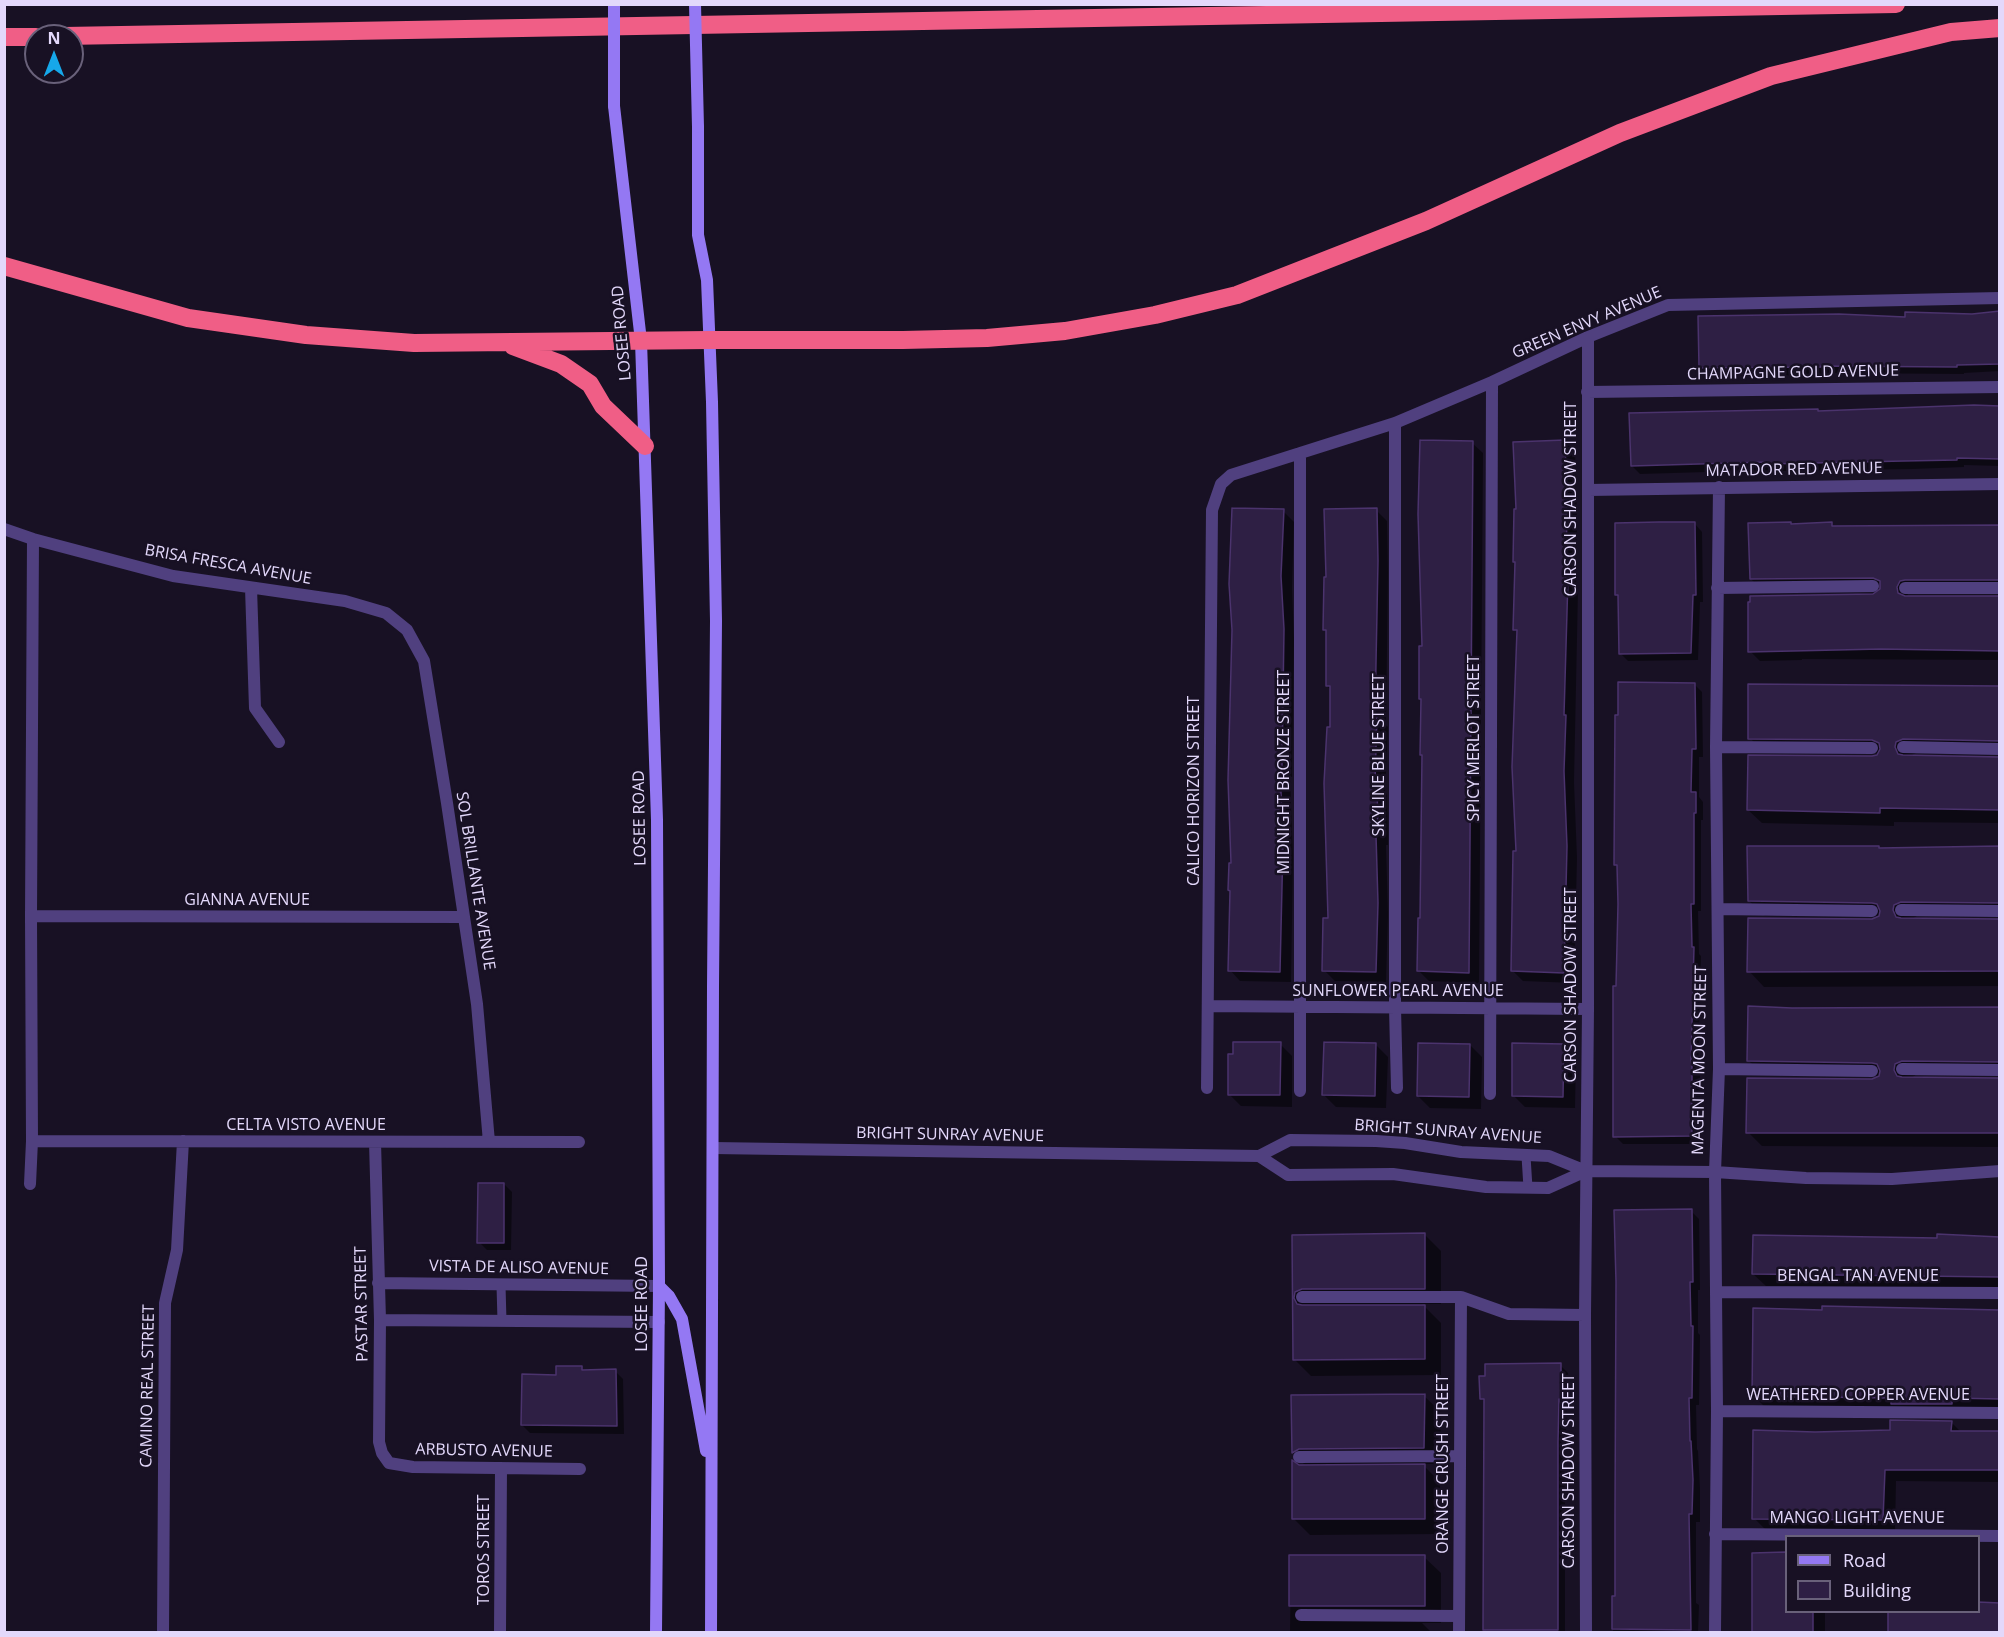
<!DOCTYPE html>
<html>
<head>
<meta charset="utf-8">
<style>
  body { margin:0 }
  #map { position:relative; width:2004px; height:1637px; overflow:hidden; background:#181124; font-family:"Open Sans",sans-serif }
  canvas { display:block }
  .frame { position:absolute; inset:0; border:6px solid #e3d8fb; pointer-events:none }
  .legend { position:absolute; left:1785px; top:1535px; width:195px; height:78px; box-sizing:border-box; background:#181124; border:2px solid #69617a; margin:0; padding:8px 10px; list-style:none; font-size:18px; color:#e3d8fb }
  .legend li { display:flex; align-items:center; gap:12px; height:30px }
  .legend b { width:30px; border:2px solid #69617a }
  .north { position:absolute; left:24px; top:24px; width:60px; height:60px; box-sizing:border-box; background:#181124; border:2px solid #69617a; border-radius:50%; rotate:0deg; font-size:16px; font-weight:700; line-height:24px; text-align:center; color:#e3d8fb }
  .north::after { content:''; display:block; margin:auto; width:21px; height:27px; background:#16a8ea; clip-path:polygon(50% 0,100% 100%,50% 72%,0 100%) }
</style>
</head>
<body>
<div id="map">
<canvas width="2004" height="1637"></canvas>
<div class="frame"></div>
<ul class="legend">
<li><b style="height:8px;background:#9478f3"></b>Road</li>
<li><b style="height:16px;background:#2e1f44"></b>Building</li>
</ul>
<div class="north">N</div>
</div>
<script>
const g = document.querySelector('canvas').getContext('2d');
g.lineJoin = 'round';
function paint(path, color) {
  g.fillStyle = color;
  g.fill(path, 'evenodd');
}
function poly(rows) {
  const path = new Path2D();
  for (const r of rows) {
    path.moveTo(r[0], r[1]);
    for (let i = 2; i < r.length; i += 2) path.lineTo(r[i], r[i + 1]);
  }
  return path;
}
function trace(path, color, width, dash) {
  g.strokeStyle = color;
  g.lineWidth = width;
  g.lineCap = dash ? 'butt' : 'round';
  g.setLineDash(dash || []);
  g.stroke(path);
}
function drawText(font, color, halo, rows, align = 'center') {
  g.font = font + ' "Open Sans",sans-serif';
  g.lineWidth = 5;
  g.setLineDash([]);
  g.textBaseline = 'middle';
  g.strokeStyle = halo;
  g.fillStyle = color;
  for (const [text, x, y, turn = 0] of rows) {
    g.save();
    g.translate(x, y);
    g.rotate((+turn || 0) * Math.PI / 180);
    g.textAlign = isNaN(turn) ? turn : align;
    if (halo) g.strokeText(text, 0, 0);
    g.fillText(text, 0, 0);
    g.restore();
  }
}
const shadow = poly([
  [2000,314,2000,371,1964,373,1964,374,1828,373,1828,375,1709,376,1701,368,1906,318],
  [2000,408,2000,466,1964,465,1964,467,1913,469,1777,471,1775,470,1640,474,1632,466,1818,410,1820,413],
  [1565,442,1575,452,1577,516,1576,588,1578,590,1574,782,1577,858,1574,983,1523,981,1513,971,1517,852,1519,633,1514,629],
  [1472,443,1483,453,1479,983,1429,981,1418,970,1422,920,1423,756,1421,754,1423,647],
  [1376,510,1387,521,1388,573,1386,725,1388,727,1385,792,1387,794,1388,845,1386,845,1388,915,1386,982,1335,981,1324,970,1329,920,1332,729,1332,691,1327,686,1328,632,1325,629],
  [1283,511,1294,522,1292,588,1294,640,1292,777,1290,777,1293,856,1291,982,1240,981,1230,970,1232,864],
  [1695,524,1702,532,1703,602,1700,602,1698,660,1628,661,1620,653,1620,597,1617,594],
  [1831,524,1835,527,2000,526,2000,589,1908,593,1907,598,2000,598,2000,660,1802,659,1802,660,1760,661,1750,651,1879,594,1883,587,1761,589,1751,579],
  [1694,684,1702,692,1703,757,1699,757,1699,797,1703,802,1703,820,1701,820,1701,911,1698,911,1699,954,1701,956,1698,1071,1700,1072,1700,1144,1623,1144,1615,1136,1619,868,1616,865],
  [2000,687,2000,754,1918,752,1908,757,2000,759,2000,823,1894,822,1894,826,1762,823,1748,810,1878,756,1879,753,1764,752,1750,738],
  [1879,848,1880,849,2000,848,2000,917,1917,916,1910,920,2000,921,2000,986,1764,987,1749,971,1879,917,1765,916,1749,901],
  [1792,1009,2000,1009,2000,1075,1917,1074,1910,1079,2000,1080,2000,1147,1762,1146,1748,1132,1881,1076,1763,1075,1748,1060],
  [1280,1044,1292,1056,1292,1107,1241,1106,1229,1094,1235,1055],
  [1376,1045,1388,1057,1386,1108,1336,1107,1324,1095],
  [1470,1045,1482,1057,1481,1109,1430,1108,1418,1096],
  [1563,1045,1576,1058,1575,1108,1525,1107,1513,1095],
  [504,1184,512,1192,511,1250,487,1250,479,1242],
  [1691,1211,1699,1219,1700,1290,1698,1290,1698,1333,1700,1335,1699,1405,1696,1405,1697,1449,1698,1451,1700,1489,1700,1522,1696,1522,1696,1603,1699,1605,1698,1632,1613,1632,1614,1597,1616,1597],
  [1424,1234,1441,1251,1441,1304,1422,1304,1441,1323,1441,1375,1311,1376,1295,1360,1294,1237],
  [2000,1238,2000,1288,1766,1286,1753,1274,1938,1240],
  [2000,1311,2000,1410,1766,1408,1754,1396],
  [1560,1365,1568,1373,1569,1406,1567,1406,1565,1451,1565,1632,1486,1632,1486,1403,1482,1399],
  [581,1368,585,1371,615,1371,623,1379,624,1434,530,1433,522,1425,557,1376],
  [1424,1396,1441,1412,1440,1464,1422,1464,1440,1482,1441,1534,1310,1535,1294,1519,1299,1467,1307,1467,1293,1453,1293,1397],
  [1951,1422,1961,1432,2000,1433,2000,1482,1896,1481,1895,1532,1766,1530,1754,1518,1815,1433,1892,1432],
  [1754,1554,1786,1554,1786,1612,1825,1612,1825,1632,1753,1632],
  [1291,1557,1424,1557,1441,1573,1441,1623,1422,1623,1431,1632,1290,1632],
  [2000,1604,2000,1632,1889,1632,1889,1612,1978,1612]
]);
const building = poly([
  [2000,311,2000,364,1957,365,1957,367,1821,366,1821,367,1699,368,1698,316,1839,314,1905,317,1905,312,1972,314,2000,311],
  [1974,405,2000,406,2000,459,1957,458,1957,460,1904,461,1767,464,1767,462,1631,466,1629,413,1818,409,1818,411,1974,405],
  [1420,440,1473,441,1469,973,1417,971,1418,918,1420,918,1422,755,1420,755,1421,699,1419,699,1419,646,1422,646,1418,514,1420,440],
  [1565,440,1567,505,1566,578,1568,578,1564,715,1566,715,1564,771,1567,846,1564,973,1511,971,1513,851,1516,851,1512,767,1517,630,1513,630,1515,562,1513,562,1514,509,1516,509,1513,442,1565,440],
  [1232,508,1284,509,1281,576,1284,629,1282,767,1280,767,1283,844,1280,972,1228,971,1230,891,1228,890,1229,863,1231,863,1228,780,1232,630,1229,584,1232,508],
  [1377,508,1378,561,1375,714,1377,715,1375,782,1377,782,1378,835,1376,835,1378,903,1376,972,1322,971,1323,918,1328,918,1324,783,1327,727,1330,727,1330,686,1326,686,1326,630,1323,630,1324,577,1326,577,1324,509,1377,508],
  [1659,522,1695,522,1696,595,1693,595,1691,653,1619,654,1618,595,1615,595,1615,523,1659,522],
  [1791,522,1791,524,1832,522,1832,526,2000,525,2000,580,1905,580,1900,581,1897,587,1898,593,1905,596,2000,596,2000,651,1881,649,1748,652,1748,602,1750,602,1750,596,1873,594,1880,589,1880,581,1873,578,1750,579,1748,523,1791,522],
  [1618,682,1695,683,1696,749,1692,749,1691,792,1696,792,1696,813,1694,813,1694,904,1691,904,1692,947,1694,947,1691,1063,1692,1063,1692,1136,1613,1137,1613,986,1616,986,1618,904,1617,865,1614,865,1615,715,1618,715,1618,682],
  [1748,684,2000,686,2000,741,1903,739,1896,742,1895,747,1898,754,1903,755,2000,757,2000,810,1880,808,1880,813,1747,810,1748,755,1872,756,1877,755,1880,749,1879,743,1872,740,1748,739,1748,684],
  [1747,846,1879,846,1879,848,2000,846,2000,903,1901,902,1894,905,1893,910,1896,917,1901,918,2000,919,2000,971,1747,972,1748,918,1872,919,1879,916,1880,911,1877,904,1872,903,1748,901,1747,846],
  [1748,1006,1792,1008,2000,1007,2000,1062,1902,1061,1895,1064,1894,1070,1897,1076,1902,1077,2000,1078,2000,1133,1746,1133,1747,1078,1872,1079,1879,1076,1880,1071,1877,1064,1872,1063,1747,1061,1748,1006],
  [1233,1042,1281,1042,1280,1095,1228,1095,1228,1054,1233,1054,1233,1042],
  [1324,1042,1376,1043,1375,1096,1322,1095,1324,1042],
  [1418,1043,1470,1044,1469,1097,1417,1096,1418,1043],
  [1512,1043,1564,1044,1563,1097,1512,1096,1512,1043],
  [478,1183,504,1183,504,1243,477,1243,478,1183],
  [1692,1209,1693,1282,1690,1282,1691,1326,1693,1326,1692,1398,1689,1398,1690,1441,1691,1441,1693,1480,1692,1514,1689,1514,1691,1630,1612,1629,1612,1596,1615,1596,1615,1514,1616,1282,1614,1210,1692,1209],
  [1425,1233,1425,1289,1302,1289,1295,1292,1294,1298,1297,1304,1302,1305,1425,1305,1425,1359,1293,1360,1292,1235,1425,1233],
  [1937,1234,2000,1237,2000,1277,1752,1274,1753,1235,1937,1238,1937,1234],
  [1822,1306,2000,1310,2000,1399,1952,1398,1952,1404,1891,1404,1891,1398,1752,1396,1753,1308,1822,1310,1822,1306],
  [1561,1363,1561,1399,1559,1399,1558,1442,1558,1630,1483,1630,1484,1399,1480,1399,1479,1376,1485,1376,1485,1364,1561,1363],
  [556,1366,582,1366,582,1370,616,1369,617,1426,521,1425,522,1374,556,1375,556,1366],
  [1425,1394,1424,1448,1299,1449,1292,1453,1291,1395,1425,1394],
  [1890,1420,1952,1421,1951,1431,2000,1431,2000,1470,1885,1470,1883,1520,1752,1519,1753,1430,1815,1432,1890,1430,1890,1420],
  [1292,1460,1299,1465,1425,1464,1425,1519,1292,1519,1292,1460],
  [1786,1552,1786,1611,1813,1611,1813,1632,1752,1632,1752,1553,1786,1552],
  [1289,1555,1425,1555,1425,1606,1289,1606,1289,1555],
  [1978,1602,2000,1603,2000,1632,1888,1632,1888,1611,1978,1611,1978,1602]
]);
const service = poly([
  [1526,1156,1528,1188],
  [501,1285,502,1321]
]);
const minor = poly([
  [1587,392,2000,387],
  [1395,423,1395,1008,1397,1088],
  [1300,453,1300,1091],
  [1588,490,2000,484],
  [4,529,33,539,173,576,345,601,386,613,407,630,424,661,447,803,477,1004,489,1142],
  [251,588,255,708,279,742],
  [1717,588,1873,586],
  [1905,588,2000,588],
  [1716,747,1872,748],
  [1903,747,2000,749],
  [1718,909,1872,911],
  [1901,910,2000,911],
  [31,916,464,917],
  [1208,1006,1588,1009],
  [1719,1069,1872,1071],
  [1902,1069,2000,1070],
  [1207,1088,1212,510,1221,484,1231,475,1395,423,1492,382,1588,337,1668,305,2000,298],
  [1490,1094,1492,382],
  [32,1141,579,1142],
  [375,1142,380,1320,379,1442,382,1453,389,1463,413,1467,580,1469],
  [713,1148,1259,1156,1290,1140,1376,1141,1405,1143,1461,1152,1549,1156,1586,1171,1715,1172,1806,1178,1892,1179,2000,1171],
  [1259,1156,1288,1175,1393,1174,1486,1187,1548,1188,1586,1171],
  [30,1184,32,1141,31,916,33,539],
  [378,1283,659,1286],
  [1716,1292,2000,1293],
  [1302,1297,1461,1297,1509,1314,1585,1315],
  [380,1320,659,1322],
  [1717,1411,2000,1413],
  [1299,1457,1459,1456],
  [1715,1534,2000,1536],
  [1301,1615,1459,1616],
  [163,1632,165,1303,177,1250,183,1141],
  [500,1632,501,1468],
  [1459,1632,1461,1297],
  [1586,1632,1585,1315,1588,1009,1588,337],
  [1715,1632,1717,1411,1715,1172,1719,1069,1716,747,1719,487]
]);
const secondary = poly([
  [614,106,641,341,657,820,659,1286,656,1632],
  [698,127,698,235,707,280,712,402,716,621,713,986,711,1632],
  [659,1286,669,1296,682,1319,706,1451]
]);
const motorway = poly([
  [64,36,1896,4],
  [4,37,36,37],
  [4,266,188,318,306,335,414,343,709,340,903,340,987,338,1065,331,1155,315,1237,295,1426,221,1620,133,1771,76,1951,32,2000,28],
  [513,346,561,364,590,384,603,406,645,446]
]);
const secondaryBridge = poly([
  [614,4,614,106],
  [695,4,698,127]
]);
const streetNames = [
  ["GREEN ENVY AVENUE",1587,323,-23],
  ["LOSEE ROAD",622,333,-95],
  ["CHAMPAGNE GOLD AVENUE",1793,373,-1],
  ["MATADOR RED AVENUE",1794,470,-1],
  ["CARSON SHADOW STREET",1571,499,-90],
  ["BRISA FRESCA AVENUE",228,565,10],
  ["SPICY MERLOT STREET",1474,738,-90],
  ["SKYLINE BLUE STREET",1379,755,-90],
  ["MIDNIGHT BRONZE STREET",1284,772,-90],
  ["CALICO HORIZON STREET",1194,791,-90],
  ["LOSEE ROAD",640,818,-91],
  ["SOL BRILLANTE AVENUE",475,881,81],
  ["GIANNA AVENUE",247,900],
  ["CARSON SHADOW STREET",1571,985,-90],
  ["SUNFLOWER PEARL AVENUE",1398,991],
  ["MAGENTA MOON STREET",1700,1060,-89],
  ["CELTA VISTO AVENUE",306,1125],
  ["BRIGHT SUNRAY AVENUE",1448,1132,4],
  ["BRIGHT SUNRAY AVENUE",950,1135,1],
  ["VISTA DE ALISO AVENUE",519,1268,1],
  ["BENGAL TAN AVENUE",1858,1276],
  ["PASTAR STREET",362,1304,-91],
  ["LOSEE ROAD",642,1304,-90],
  ["CAMINO REAL STREET",148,1386,-89],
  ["WEATHERED COPPER AVENUE",1858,1395],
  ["ARBUSTO AVENUE",484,1451,1],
  ["ORANGE CRUSH STREET",1443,1464,-90],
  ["CARSON SHADOW STREET",1569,1471,-90],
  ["MANGO LIGHT AVENUE",1857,1518],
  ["TOROS STREET",484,1550,-90]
];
paint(shadow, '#0007');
paint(building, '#2e1f44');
trace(building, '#4b336d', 1.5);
trace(service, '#50407f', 9);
trace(minor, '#50407f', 12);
trace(secondary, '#9478f3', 12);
trace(motorway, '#f05e86', 18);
trace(secondaryBridge, '#9478f3', 12);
drawText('16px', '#e3d8fb', '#181124', streetNames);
</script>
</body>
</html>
